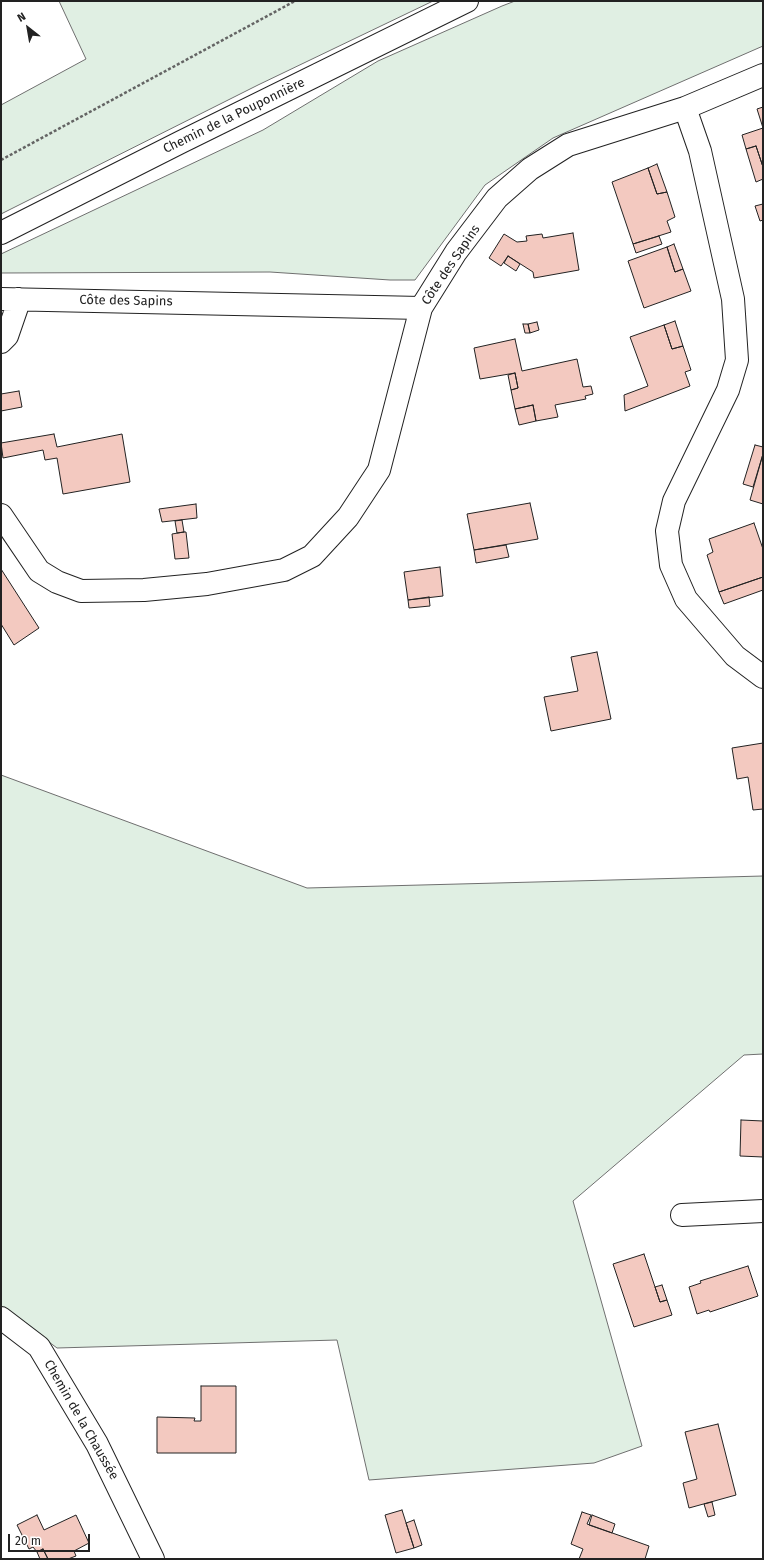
<!DOCTYPE html>
<html>
<head>
<meta charset="utf-8">
<style>
  body { margin:0 }
  #map { position:relative; width:764px; height:1560px; overflow:hidden; background:#fff; font-family:"Fira Sans",sans-serif }
  canvas { display:block }
  .frame { position:absolute; inset:0; border:2px solid #222; pointer-events:none }
  .north { position:absolute; left:8px; top:8px; width:40px; height:40px; -webkit-text-stroke:3px #fff; paint-order:stroke; rotate:329deg; font-size:11px; font-weight:700; line-height:16px; text-align:center; color:#222 }
  .north::after { content:''; display:block; margin:auto; width:14px; height:18px; background:#222; clip-path:polygon(50% 0,100% 100%,50% 72%,0 100%) }
  .scale { position:absolute; left:8px; top:1534px; width:82px; height:18px; box-sizing:border-box; border:2px solid #222; border-top:0; padding-left:5px; font-size:12px; line-height:14px; white-space:nowrap; color:#222; -webkit-text-stroke:3px #fff; paint-order:stroke }
</style>
</head>
<body>
<div id="map">
<canvas width="764" height="1560"></canvas>
<div class="frame"></div>
<div class="north">N</div>
<div class="scale">20 m</div>
</div>
<script>
const g = document.querySelector('canvas').getContext('2d');
g.lineJoin = 'round';
function paint(path, color) {
  g.fillStyle = color;
  g.fill(path, 'evenodd');
}
function poly(rows) {
  const path = new Path2D();
  for (const r of rows) {
    path.moveTo(r[0], r[1]);
    for (let i = 2; i < r.length; i += 2) path.lineTo(r[i], r[i + 1]);
  }
  return path;
}
function trace(path, color, width, dash) {
  g.strokeStyle = color;
  g.lineWidth = width;
  g.lineCap = dash ? 'butt' : 'round';
  g.setLineDash(dash || []);
  g.stroke(path);
}
function drawText(font, color, halo, rows, align = 'center') {
  g.font = font + ' "Fira Sans",sans-serif';
  g.lineWidth = 3;
  g.setLineDash([]);
  g.textBaseline = 'middle';
  g.strokeStyle = halo;
  g.fillStyle = color;
  for (const [text, x, y, turn = 0] of rows) {
    g.save();
    g.translate(x, y);
    g.rotate((+turn || 0) * Math.PI / 180);
    g.textAlign = isNaN(turn) ? turn : align;
    if (halo) g.strokeText(text, 0, 0);
    g.fillText(text, 0, 0);
    g.restore();
  }
}
const green = poly([
  [59,1,433,1,258,85,1,214,1,105,86,59,59,1],
  [515,1,763,1,763,46,553,138,485,185,415,280,390,280,270,272,1,273,1,254,263,130,378,61,502,6,515,1],
  [1,775,307,888,763,876,763,1054,744,1055,573,1201,642,1446,594,1463,369,1480,337,1340,57,1348,1,1306,1,775]
]);
const building = poly([
  [763,107,763,128,757,109,763,107],
  [763,128,763,167,756,146,746,149,742,135,763,128],
  [756,146,763,167,763,179,756,182,746,149,756,146],
  [657,164,667,192,657,194,648,168,657,164],
  [648,168,657,194,667,192,675,217,667,221,671,232,633,244,612,182,648,168],
  [763,204,763,220,760,221,755,206,763,204],
  [573,233,579,270,534,278,533,272,508,256,501,266,489,258,504,234,517,242,527,241,526,236,542,234,543,238,573,233],
  [659,236,662,244,636,253,633,244,659,236],
  [674,244,683,269,675,272,667,247,674,244],
  [667,247,675,272,683,269,691,291,644,308,628,261,667,247],
  [508,256,520,264,516,271,504,263,508,256],
  [675,321,683,346,672,349,664,325,675,321],
  [537,322,539,330,530,333,528,324,537,322],
  [523,324,528,324,530,333,525,333,523,324],
  [664,325,672,349,683,346,691,370,685,372,690,386,625,411,624,395,648,386,630,337,664,325],
  [515,339,522,371,577,359,583,387,591,386,593,394,585,396,586,399,555,405,558,417,536,421,533,405,515,409,511,390,518,388,515,373,480,379,474,348,515,339],
  [515,373,518,388,511,390,508,375,515,373],
  [19,391,22,407,1,411,1,394,19,391],
  [533,405,536,421,519,425,515,409,533,405],
  [54,434,57,447,122,434,130,482,63,494,57,458,45,460,43,450,3,458,1,443,54,434],
  [755,445,763,447,763,454,753,487,743,484,755,445],
  [763,454,763,504,750,500,763,454],
  [530,503,538,539,474,550,467,514,530,503],
  [196,504,197,518,162,522,159,509,196,504],
  [182,520,184,532,177,533,175,521,182,520],
  [754,523,763,549,763,577,719,592,707,555,713,552,709,539,754,523],
  [184,532,186,532,189,558,175,559,172,534,184,532],
  [506,545,509,557,476,563,474,550,506,545],
  [440,567,443,596,408,600,404,572,440,567],
  [1,569,39,628,14,645,1,624,1,569],
  [763,577,763,590,724,604,719,592,763,577],
  [429,597,430,606,409,608,408,600,429,597],
  [597,652,611,719,551,731,544,697,578,691,571,657,597,652],
  [763,743,763,809,753,810,748,777,737,779,732,748,763,743],
  [741,1120,763,1121,763,1157,740,1156,741,1120],
  [644,1254,660,1302,667,1300,672,1315,634,1327,613,1264,644,1254],
  [748,1266,758,1296,710,1312,709,1310,697,1314,689,1287,701,1283,700,1281,748,1266],
  [662,1285,667,1300,660,1302,655,1287,662,1285],
  [201,1386,236,1386,236,1453,157,1453,157,1417,195,1418,194,1421,201,1421,201,1386],
  [718,1424,736,1495,689,1508,683,1483,697,1479,685,1432,718,1424],
  [712,1502,715,1515,708,1517,704,1504,712,1502],
  [402,1510,414,1548,396,1553,385,1515,402,1510],
  [582,1512,591,1515,587,1524,649,1546,645,1559,579,1559,583,1549,571,1544,582,1512],
  [37,1515,44,1530,76,1515,89,1543,74,1551,76,1556,68,1559,48,1559,43,1549,37,1552,33,1547,29,1549,17,1525,37,1515],
  [592,1515,615,1524,612,1533,589,1525,592,1515],
  [414,1520,422,1545,414,1548,406,1523,414,1520],
  [43,1549,48,1559,40,1559,37,1552,43,1549]
]);
const path = poly([
  [1,160,295,1]
]);
const minor = poly([
  [685,108,700,151,733,299,737,360,728,390,674,501,667,531,671,565,686,599,735,656,763,677],
  [1,233,181,142,467,1],
  [1,299,421,308,456,252,497,198,530,169,568,145,685,108,763,75],
  [1,342,7,336,17,307,18,299],
  [1,515,39,571,57,582,81,591,144,590,207,584,284,570,312,556,348,517,379,470,421,308],
  [682,1215,763,1211],
  [1,1318,39,1347,97,1444,153,1559]
]);
const streetNames = [
  ["Chemin de la Pouponnière",234,116,-26],
  ["Côte des Sapins",451,265,-56],
  ["Côte des Sapins",126,301,1],
  ["Chemin de la Chaussée",81,1420,60]
];
paint(green, '#e0efe3');
trace(green, '#6f6f6f', 1);
paint(building, '#f3c9c0');
trace(building, '#222', 1);
trace(minor, '#222', 24);
trace(path, '#646464', 2.5, [3, 2]);
trace(minor, '#fff', 22);
drawText('13px', '#222', '#fff', streetNames);
</script>
</body>
</html>
